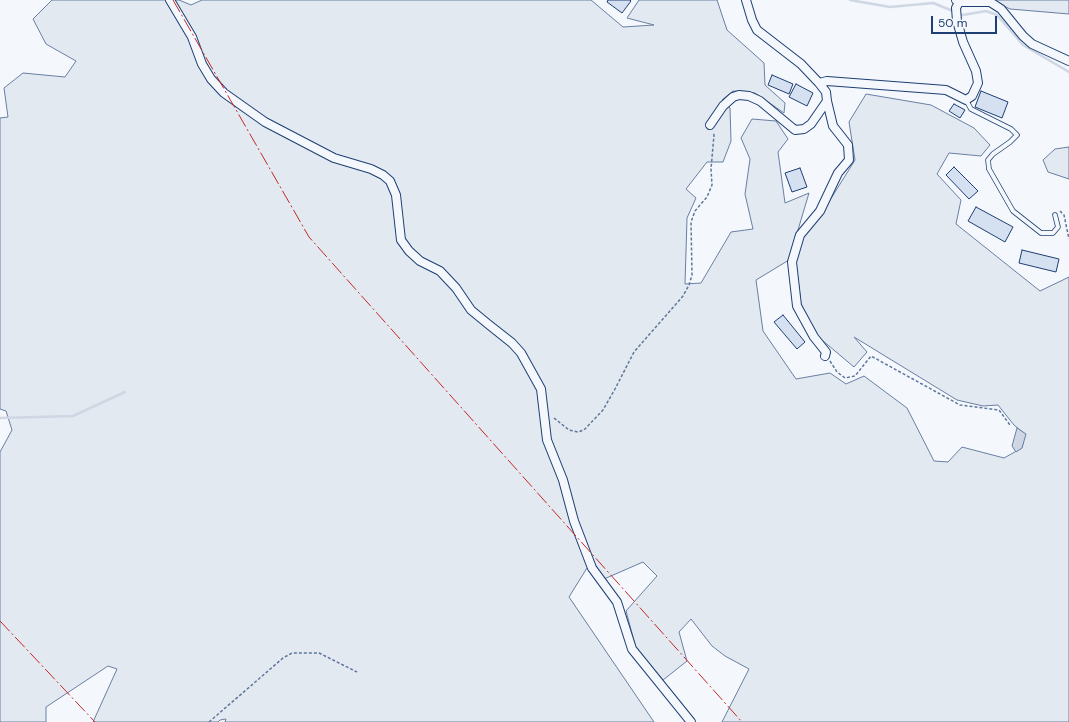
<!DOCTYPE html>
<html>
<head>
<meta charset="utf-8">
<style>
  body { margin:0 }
  #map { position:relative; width:1069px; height:722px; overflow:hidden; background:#f4f7fb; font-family:"DM Sans",sans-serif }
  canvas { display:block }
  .scale { position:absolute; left:931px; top:16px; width:66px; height:18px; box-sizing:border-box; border:2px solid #1d3f73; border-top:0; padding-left:5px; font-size:12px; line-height:14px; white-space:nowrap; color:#1d3f73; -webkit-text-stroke:3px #f4f7fb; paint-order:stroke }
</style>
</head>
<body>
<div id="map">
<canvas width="1069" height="722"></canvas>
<div class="scale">50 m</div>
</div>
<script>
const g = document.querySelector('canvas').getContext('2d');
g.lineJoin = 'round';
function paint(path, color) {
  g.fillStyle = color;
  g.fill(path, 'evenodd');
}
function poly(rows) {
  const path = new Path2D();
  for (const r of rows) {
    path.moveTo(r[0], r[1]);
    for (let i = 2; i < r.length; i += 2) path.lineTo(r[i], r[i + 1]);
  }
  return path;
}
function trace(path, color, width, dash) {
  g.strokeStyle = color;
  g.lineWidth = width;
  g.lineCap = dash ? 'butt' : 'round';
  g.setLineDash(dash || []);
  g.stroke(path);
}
const green = poly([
  [52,0,179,0,191,5,202,0,591,0,623,27,654,25,627,18,639,0,717,0,727,30,764,63,765,85,785,103,784,113,755,93,733,91,722,100,730,108,731,141,723,162,707,162,686,189,696,198,687,218,685,284,701,283,731,232,753,229,745,194,750,159,741,138,752,119,776,121,788,139,778,152,785,203,809,193,789,260,756,280,763,331,796,379,830,373,846,384,864,376,907,408,934,461,948,462,962,447,1004,458,1022,448,1025,434,1014,425,998,405,983,406,957,400,854,337,867,352,854,367,816,335,801,304,796,262,802,238,817,221,855,160,849,122,866,94,931,105,974,128,990,145,981,156,949,153,937,174,961,200,956,224,1040,291,1069,277,1069,722,722,722,749,669,725,656,712,646,691,619,679,632,687,661,663,680,636,648,626,611,657,576,643,562,604,579,587,568,569,597,654,722,225,722,226,719,220,720,218,722,93,722,117,669,108,666,46,707,46,722,0,722,0,452,12,430,6,411,0,409,0,118,8,117,4,88,23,73,65,77,76,61,46,44,33,19,52,0],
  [992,0,1069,0,1069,14,1010,9,992,0],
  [1069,147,1069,179,1048,172,1043,160,1055,149,1069,147]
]);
const water = poly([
  [1017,428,1026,434,1022,448,1016,452,1012,446,1017,428]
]);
const stream = poly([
  [850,0,890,7,933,3,963,15,986,11,997,15,1023,45,1069,72],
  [0,418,73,416,125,392]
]);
const building = poly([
  [608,0,630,0,631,1,622,13,607,2,608,0],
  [772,75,793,84,789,94,768,85,772,75],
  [796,84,813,93,807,106,789,97,796,84],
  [981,91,1008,102,1002,118,975,107,981,91],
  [954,104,965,110,960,118,949,111,954,104],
  [954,167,978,191,969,199,946,175,954,167],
  [800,168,807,187,792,192,785,173,800,168],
  [976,207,1013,227,1005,242,968,221,976,207],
  [1022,250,1059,259,1056,272,1019,263,1022,250],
  [783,315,805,342,797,349,774,322,783,315]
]);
const path = poly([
  [1060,211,1064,215,1069,239],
  [830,361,837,372,845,378,855,376,871,356,960,405,999,410,1010,425],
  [554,418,569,430,578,432,584,430,603,410,615,389,634,352,683,296,689,285,692,275,691,222,695,211,707,197,712,185,711,169,714,135,713,132],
  [209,722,283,658,292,653,319,653,357,672]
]);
const lane = poly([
  [966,100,971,109,1011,129,1017,135,1010,142,993,154,988,160,989,169,1013,211,1041,233,1053,233,1058,227,1055,215]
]);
const street = poly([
  [170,0,192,37,202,64,211,79,224,93,265,122,334,158,371,169,383,175,390,181,396,195,401,240,409,251,420,261,440,271,456,288,471,310,488,324,512,343,521,353,541,389,547,440,563,480,574,521,592,568,617,602,632,649,691,722],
  [956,0,959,2,990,2,1001,9,1023,36,1032,44,1069,61],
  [819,83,827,81,946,90,966,100,972,96,978,83,976,71,963,42,957,21,956,8,959,2],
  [710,125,723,106,733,97,739,95,749,96,760,101,795,130,804,129,811,124,827,101,826,92,819,83,801,64,757,30,752,20,746,0],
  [825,356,826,352,814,337,797,306,792,262,800,235,820,211,838,173,849,160,848,145,833,126,827,101]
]);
const power = poly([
  [173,0,309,237,742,722],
  [0,621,95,722]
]);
paint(green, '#e3e9f0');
trace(green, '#687fa3', 1);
paint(water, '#cfd7e4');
trace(water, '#687fa3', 1);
trace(stream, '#cfd7e4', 2.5);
paint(building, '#d5e0f0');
trace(building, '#1d3f73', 1);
trace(lane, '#1d3f73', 5.5);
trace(street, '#1d3f73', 10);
trace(path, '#5e769c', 1.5, [3, 2]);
trace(lane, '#f4f7fb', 4);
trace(street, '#f4f7fb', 8);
trace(power, '#c62828', 1, [14, 3, 2, 3]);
</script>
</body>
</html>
